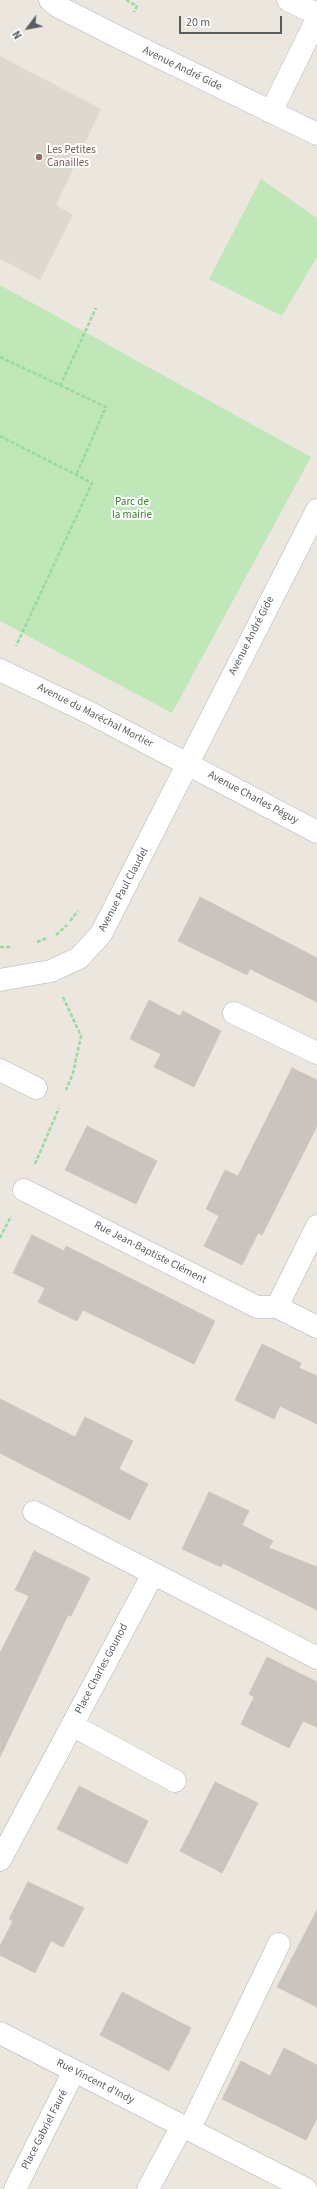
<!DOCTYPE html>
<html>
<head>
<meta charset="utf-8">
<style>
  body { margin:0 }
  #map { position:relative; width:317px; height:2189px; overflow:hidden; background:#ece7de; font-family:"Source Sans 3",sans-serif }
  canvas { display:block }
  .north { position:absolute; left:8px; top:8px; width:40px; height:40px; -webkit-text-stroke:3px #fff; paint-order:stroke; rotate:238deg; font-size:11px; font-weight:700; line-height:16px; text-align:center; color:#585d61 }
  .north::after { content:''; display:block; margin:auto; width:14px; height:18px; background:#585d61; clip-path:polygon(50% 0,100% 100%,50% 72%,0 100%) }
  .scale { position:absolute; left:179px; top:16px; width:103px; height:18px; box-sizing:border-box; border:2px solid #585d61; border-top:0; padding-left:5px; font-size:12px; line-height:14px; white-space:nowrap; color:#585d61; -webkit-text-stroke:3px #fff; paint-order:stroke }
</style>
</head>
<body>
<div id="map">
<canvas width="317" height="2189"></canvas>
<div class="north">N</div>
<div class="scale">20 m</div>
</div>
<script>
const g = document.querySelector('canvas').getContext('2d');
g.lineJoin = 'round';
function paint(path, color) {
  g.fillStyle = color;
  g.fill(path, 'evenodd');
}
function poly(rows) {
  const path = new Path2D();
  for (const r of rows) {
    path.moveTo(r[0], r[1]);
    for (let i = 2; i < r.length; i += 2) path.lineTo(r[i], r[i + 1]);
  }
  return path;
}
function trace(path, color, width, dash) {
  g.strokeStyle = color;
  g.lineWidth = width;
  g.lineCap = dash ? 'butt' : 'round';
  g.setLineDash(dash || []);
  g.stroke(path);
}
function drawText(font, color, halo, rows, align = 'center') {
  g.font = font + ' "Source Sans 3",sans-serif';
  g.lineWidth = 4;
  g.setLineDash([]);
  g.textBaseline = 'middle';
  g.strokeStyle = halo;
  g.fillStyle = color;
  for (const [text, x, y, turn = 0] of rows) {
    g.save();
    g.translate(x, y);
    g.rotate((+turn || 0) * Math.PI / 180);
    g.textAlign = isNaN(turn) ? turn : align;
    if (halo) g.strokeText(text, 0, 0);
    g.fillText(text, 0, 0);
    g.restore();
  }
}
const education = poly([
  [0,56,101,109,56,205,73,215,40,280,0,259]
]);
const green = poly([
  [261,179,317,218,317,257,282,316,209,279],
  [0,285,311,457,172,713,0,621]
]);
const building = poly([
  [200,897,317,958,317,1002,250,969,247,975,178,941,200,897],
  [149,1000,180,1016,183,1011,221,1031,194,1087,154,1067,161,1054,130,1039,149,1000],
  [292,1068,317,1080,317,1126,262,1235,258,1233,242,1265,204,1246,219,1216,206,1209,225,1170,238,1176,292,1068],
  [87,1126,157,1161,136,1204,65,1170,87,1126],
  [32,1235,64,1251,66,1246,215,1321,194,1364,83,1310,77,1321,38,1302,45,1288,13,1273,32,1235],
  [262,1344,301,1363,299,1368,317,1376,317,1424,280,1406,274,1419,235,1400,262,1344],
  [0,1399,75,1437,85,1417,133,1441,119,1469,148,1484,130,1520,0,1453,0,1399],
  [209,1492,249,1511,242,1525,273,1541,269,1548,317,1567,317,1610,223,1563,221,1567,182,1549,209,1492],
  [34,1551,90,1578,71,1616,68,1615,0,1757,0,1653,29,1596,15,1590,34,1551],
  [267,1657,317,1682,317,1727,303,1721,289,1748,241,1724,254,1697,249,1694,267,1657],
  [215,1782,258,1803,222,1873,180,1851,215,1782],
  [79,1786,148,1821,127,1864,57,1829,79,1786],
  [28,1882,84,1908,63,1947,51,1941,35,1973,0,1955,0,1946,13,1921,9,1919,28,1882],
  [317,1910,317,2007,277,1987,317,1910],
  [122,1992,191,2028,169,2071,100,2035,122,1992],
  [284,2048,317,2065,317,2118,306,2140,222,2099,241,2061,270,2076,284,2048]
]);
const path = poly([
  [126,0,137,6,134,12],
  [0,357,106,407,76,475],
  [60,386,96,308],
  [0,436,92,483,16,646],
  [70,921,78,911],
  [56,935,67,925],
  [37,942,47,938],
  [0,947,10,947],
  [63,997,81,1036,73,1073,66,1090],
  [35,1164,59,1108],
  [0,1238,11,1216]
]);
const minor = poly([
  [288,0,317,14],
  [271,112,317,19],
  [234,1013,317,1053],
  [0,1070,36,1088],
  [24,1190,257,1307,277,1307,317,1327],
  [277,1307,317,1226],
  [34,1512,317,1658],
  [72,1725,175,1781],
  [0,1860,153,1574],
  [0,2033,306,2189],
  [189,2130,279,1944],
  [15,2189,74,2071],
  [148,2189,182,2126]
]);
const tertiary = poly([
  [50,0,59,7,120,38,317,134],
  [0,670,90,713,317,832],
  [0,980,51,971,79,958,101,934,317,510]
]);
const markers = [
  [39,157,4,"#8d6e63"]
];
const streetNames = [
  ["Avenue André Gide",182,69,26],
  ["Avenue André Gide",252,636,-63],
  ["Avenue du Maréchal Mortier",95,716,27],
  ["Avenue Charles Péguy",253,798,28],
  ["Avenue Paul Claudel",124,890,-62],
  ["Rue Jean-Baptiste Clément",150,1253,27],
  ["Place Charles Gounod",102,1669,-62],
  ["Rue Vincent d'Indy",95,2082,27],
  ["Place Gabriel Fauré",45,2130,-63]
];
const educationNames = [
  ["Les Petites",47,151],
  ["Canailles",47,164]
];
const parkNames = [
  ["Parc de",132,503],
  ["la mairie",132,516]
];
paint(education, '#dfd8cf');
paint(green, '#c0e7b8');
paint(building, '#c9c4bd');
trace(building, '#d1c7bc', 1);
trace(minor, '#b0b4b8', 23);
trace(tertiary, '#b0b4b8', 23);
trace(path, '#9ad99f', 2.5, [4, 2]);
trace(minor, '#fff', 22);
trace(tertiary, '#fff', 22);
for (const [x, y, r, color] of markers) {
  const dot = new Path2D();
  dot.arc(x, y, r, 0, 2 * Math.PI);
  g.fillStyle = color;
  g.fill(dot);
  trace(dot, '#fff', 1.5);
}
drawText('11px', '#585d61', '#fff', streetNames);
drawText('11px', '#785e54', '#fff', educationNames, 'left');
drawText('11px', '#39832d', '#fff', parkNames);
</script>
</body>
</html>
